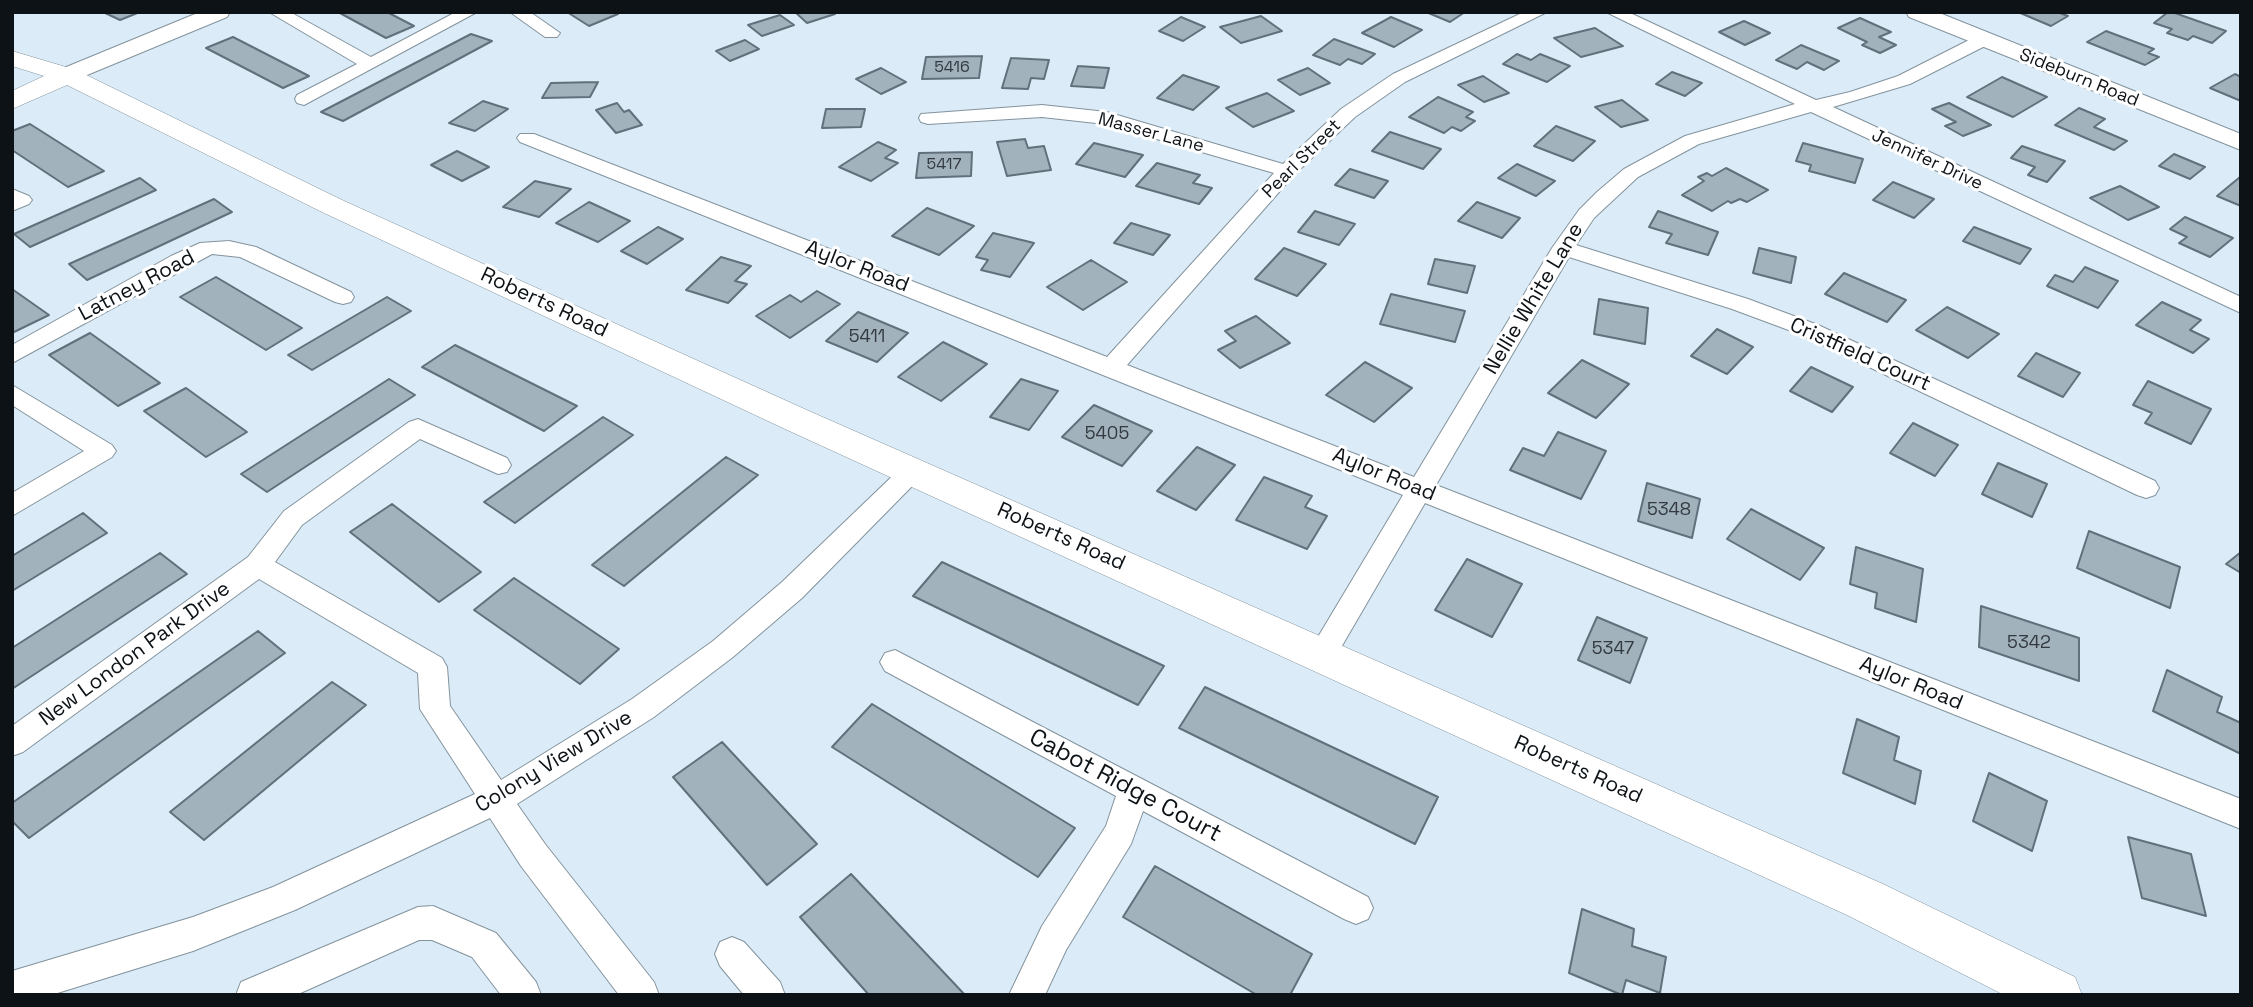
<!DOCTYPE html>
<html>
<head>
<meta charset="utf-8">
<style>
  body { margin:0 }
  #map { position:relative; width:2253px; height:1007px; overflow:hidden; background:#dbecf8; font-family:"Space Grotesk",sans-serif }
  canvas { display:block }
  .frame { position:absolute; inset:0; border:14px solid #0c1216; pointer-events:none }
</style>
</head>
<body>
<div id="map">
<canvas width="2253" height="1007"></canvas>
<div class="frame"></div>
</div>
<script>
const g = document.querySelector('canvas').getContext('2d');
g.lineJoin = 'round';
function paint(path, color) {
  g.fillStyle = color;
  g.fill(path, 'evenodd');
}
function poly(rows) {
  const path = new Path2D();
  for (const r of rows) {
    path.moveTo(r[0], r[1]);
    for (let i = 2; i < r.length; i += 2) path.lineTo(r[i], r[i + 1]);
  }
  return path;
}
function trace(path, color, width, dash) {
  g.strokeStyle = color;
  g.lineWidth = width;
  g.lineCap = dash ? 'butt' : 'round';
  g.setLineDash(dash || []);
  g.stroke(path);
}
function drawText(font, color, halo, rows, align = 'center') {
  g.font = font + ' "Space Grotesk",sans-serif';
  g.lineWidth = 6;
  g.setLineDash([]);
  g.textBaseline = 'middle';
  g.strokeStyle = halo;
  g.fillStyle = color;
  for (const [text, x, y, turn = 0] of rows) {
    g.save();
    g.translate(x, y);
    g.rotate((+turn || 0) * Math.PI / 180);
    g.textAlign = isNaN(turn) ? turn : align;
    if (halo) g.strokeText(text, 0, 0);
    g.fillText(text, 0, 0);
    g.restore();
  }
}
const building = poly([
  [103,12,140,12,120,20,103,12],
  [338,12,387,12,414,26,386,38,338,12],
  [567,12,614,12,618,14,589,26,567,12],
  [795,12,833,12,835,14,807,23,795,12],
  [1426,12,1465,12,1450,22,1426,12],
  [2018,12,2057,12,2068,16,2051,26,2018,12],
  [2168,12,2172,12,2226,31,2212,43,2193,36,2188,40,2167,33,2172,29,2154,23,2168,12],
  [780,15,794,25,762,36,748,25,780,15],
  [1261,16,1282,31,1241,43,1220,27,1261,16],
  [1181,17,1205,27,1183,41,1159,31,1181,17],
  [1391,17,1422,30,1394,47,1362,33,1391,17],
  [1860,18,1891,32,1879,37,1896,45,1880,53,1862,45,1867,42,1838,28,1860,18],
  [1744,21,1770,33,1745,45,1719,32,1744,21],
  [1595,28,1623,46,1581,57,1554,38,1595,28],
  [2106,31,2154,49,2148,53,2159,57,2145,65,2087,42,2106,31],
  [471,34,492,41,343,121,321,112,471,34],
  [233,37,309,76,283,88,206,48,233,37],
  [1334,39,1375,54,1362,64,1348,59,1340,65,1313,55,1334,39],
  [745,40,759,49,730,61,716,51,745,40],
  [1801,45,1839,61,1824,70,1807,62,1797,69,1776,60,1801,45],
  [1517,54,1531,60,1540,54,1570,66,1547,82,1503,64,1517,54],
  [982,56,979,78,922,79,926,57,982,56],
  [1011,58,1049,60,1044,79,1031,78,1028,89,1002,88,1011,58],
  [1078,66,1109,68,1104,88,1071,86,1078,66],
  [881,68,906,82,881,94,856,79,881,68],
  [1308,68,1330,83,1300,95,1278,80,1308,68],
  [1672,72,1702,83,1685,96,1656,84,1672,72],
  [2235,74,2241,77,2241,101,2210,88,2235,74],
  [1183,75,1219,87,1193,110,1157,98,1183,75],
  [1483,76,1509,93,1484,102,1458,85,1483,76],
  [2002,77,2047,97,2013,117,1967,97,2002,77],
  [598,82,590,97,542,98,551,83,598,82],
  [1267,93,1294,111,1253,127,1226,108,1267,93],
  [1438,97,1473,112,1466,117,1475,121,1461,131,1452,127,1444,133,1409,117,1438,97],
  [1622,100,1648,120,1621,127,1595,107,1622,100],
  [483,101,508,109,475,131,449,123,483,101],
  [617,103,624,112,629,110,642,125,616,133,596,110,617,103],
  [1949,103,1991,125,1963,136,1945,126,1956,122,1932,109,1949,103],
  [2079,108,2105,119,2094,127,2127,141,2114,150,2055,125,2079,108],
  [826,109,865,109,861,127,822,128,826,109],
  [30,124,104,171,68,187,12,150,12,131,30,124],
  [1556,126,1595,141,1573,161,1534,146,1556,126],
  [1390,132,1441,149,1423,169,1372,151,1390,132],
  [1025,139,1028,148,1044,146,1051,170,1007,176,997,142,1025,139],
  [878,142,896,150,885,158,898,163,871,181,839,167,878,142],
  [1094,143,1143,155,1125,177,1076,164,1094,143],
  [1803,143,1863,159,1855,183,1809,171,1811,165,1796,161,1803,143],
  [2022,146,2065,161,2047,182,2028,175,2035,167,2011,158,2022,146],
  [457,151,489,167,462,181,431,165,457,151],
  [972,152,971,176,916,178,919,153,972,152],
  [2174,154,2205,167,2190,179,2159,166,2174,154],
  [1157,163,1200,175,1193,183,1212,188,1199,204,1136,186,1157,163],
  [1517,164,1555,181,1536,196,1498,178,1517,164],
  [1726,168,1768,190,1747,202,1740,199,1731,203,1728,201,1712,211,1682,195,1704,181,1698,177,1707,173,1712,176,1726,168],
  [1350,169,1388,181,1374,198,1335,185,1350,169],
  [2240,177,2241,206,2217,196,2240,177],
  [140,178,156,190,30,247,14,234,140,178],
  [535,181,571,189,539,217,503,207,535,181],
  [1893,182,1934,199,1914,218,1873,200,1893,182],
  [2120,186,2159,207,2128,220,2090,198,2120,186],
  [214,199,232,212,87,280,69,264,214,199],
  [589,202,630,221,598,242,556,223,589,202],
  [1477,202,1520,218,1502,238,1458,221,1477,202],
  [927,208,974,226,939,255,892,236,927,208],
  [1315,211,1355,224,1339,245,1298,232,1315,211],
  [1658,211,1718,232,1708,255,1666,243,1672,234,1649,227,1658,211],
  [2185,217,2233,238,2210,257,2179,243,2187,237,2170,229,2185,217],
  [1131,223,1170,235,1153,255,1114,243,1131,223],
  [658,227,683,239,647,264,621,251,658,227],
  [1974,227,2031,249,2020,264,1963,241,1974,227],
  [993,233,1034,243,1010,277,981,270,988,260,976,257,993,233],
  [1284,248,1326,264,1297,296,1255,279,1284,248],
  [1759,248,1796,257,1791,283,1753,273,1759,248],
  [721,257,751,266,735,281,747,284,728,303,686,290,721,257],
  [1435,259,1475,266,1467,293,1428,284,1435,259],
  [1091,260,1127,282,1083,310,1047,287,1091,260],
  [2085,267,2118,281,2098,308,2047,286,2055,275,2073,282,2085,267],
  [1844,273,1906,300,1887,322,1825,294,1844,273],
  [216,277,302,328,266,350,180,297,216,277],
  [12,289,49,315,12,333,12,289],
  [817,291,840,304,790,338,756,316,790,295,801,302,817,291],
  [1391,294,1465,311,1455,342,1380,324,1391,294],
  [387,297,411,311,312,370,288,355,387,297],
  [1599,299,1648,308,1645,344,1594,334,1599,299],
  [2162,302,2201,320,2190,330,2209,339,2193,353,2136,325,2162,302],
  [1947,307,1999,334,1968,358,1916,330,1947,307],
  [858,312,908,333,877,362,826,341,858,312],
  [1256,316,1290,343,1240,368,1218,350,1236,341,1225,331,1256,316],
  [1717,329,1753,347,1727,374,1691,356,1717,329],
  [90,333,160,383,118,406,49,355,90,333],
  [943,342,987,364,941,401,898,377,943,342],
  [455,345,577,406,544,431,422,367,455,345],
  [2036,353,2080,373,2063,397,2018,376,2036,353],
  [1582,360,1629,384,1596,418,1548,393,1582,360],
  [1365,362,1412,388,1374,422,1326,395,1365,362],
  [1811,367,1853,387,1832,412,1790,391,1811,367],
  [389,379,415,395,267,492,241,474,389,379],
  [1021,379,1058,391,1029,430,990,417,1021,379],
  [2148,381,2211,409,2191,444,2145,423,2152,413,2133,405,2148,381],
  [186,388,247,432,206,457,144,411,186,388],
  [1094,405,1152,431,1122,466,1062,437,1094,405],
  [603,417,633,435,515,523,484,502,603,417],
  [1913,423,1958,445,1935,476,1890,453,1913,423],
  [1558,432,1606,451,1581,499,1510,470,1523,448,1544,456,1558,432],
  [1197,447,1235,465,1196,510,1157,491,1197,447],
  [726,457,758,475,624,586,592,565,726,457],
  [1998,463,2047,484,2032,517,1982,494,1998,463],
  [1264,477,1312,496,1305,507,1327,516,1307,549,1236,520,1264,477],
  [1647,483,1700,499,1692,538,1638,521,1647,483],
  [392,504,481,572,439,602,350,532,392,504],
  [1751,509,1824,548,1800,580,1727,539,1751,509],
  [83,513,107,533,12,591,12,556,83,513],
  [2089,531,2180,567,2170,608,2077,568,2089,531],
  [1856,547,1923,569,1916,622,1875,608,1877,593,1850,584,1856,547],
  [2241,552,2241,573,2226,564,2241,552],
  [160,553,187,574,12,689,12,648,160,553],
  [1467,559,1522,584,1492,637,1435,610,1467,559],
  [942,562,1164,666,1138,705,913,596,942,562],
  [514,578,619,649,580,684,474,610,514,578],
  [1981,606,2079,638,2079,681,1979,647,1981,606],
  [1597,617,1647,638,1630,683,1578,660,1597,617],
  [258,631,285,653,29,838,12,821,12,803,258,631],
  [2167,670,2222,697,2217,712,2241,723,2241,754,2153,711,2167,670],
  [332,682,366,705,204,840,170,812,332,682],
  [1205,687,1438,797,1415,844,1179,728,1205,687],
  [872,704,1075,828,1038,877,832,747,872,704],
  [1857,719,1899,737,1894,760,1921,771,1915,804,1843,773,1857,719],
  [722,742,817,844,767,885,673,777,722,742],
  [1989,773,2047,801,2032,851,1973,821,1989,773],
  [2128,837,2191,854,2206,916,2142,898,2128,837],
  [1155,866,1312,954,1290,995,1257,995,1123,917,1155,866],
  [851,874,965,995,869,995,800,917,851,874],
  [1582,909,1634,929,1632,946,1666,957,1660,993,1626,980,1622,995,1569,973,1582,909]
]);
const minor = poly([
  [269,12,290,12,371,57,456,12,477,12,304,105,297,103,295,99,297,95,357,64,269,12],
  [510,12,530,12,560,33,557,37,545,37,510,12],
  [1524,12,1547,12,1405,82,1355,117,1294,175,1127,365,1414,477,1552,248,1579,210,1597,192,1624,169,1685,136,1795,104,1606,12,1628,12,1816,100,1850,92,1898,76,1977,36,1989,36,1992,40,1989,44,1910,84,1833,107,2241,297,2241,313,1811,112,1699,144,1638,177,1594,218,1576,245,1748,299,1818,325,2155,481,2159,488,2155,495,2146,498,2137,495,1802,335,1732,309,1569,257,1436,485,2241,799,2241,829,1425,503,1332,663,1322,667,1312,663,1307,655,1312,647,1403,495,520,142,517,138,520,134,534,134,1107,357,1274,173,1105,124,1042,117,928,124,921,122,919,118,921,114,1042,105,1107,112,1283,164,1341,109,1393,74,1524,12],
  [12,189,29,196,32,200,29,204,12,211,12,189],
  [229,241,256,247,351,292,354,297,351,302,343,304,335,302,240,257,212,254,12,363,12,345,171,256,200,243,229,241],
  [12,385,112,445,116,451,112,457,12,516,12,493,84,451,12,405,12,385],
  [418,419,507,458,511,465,507,472,498,474,420,439,302,525,275,562,442,658,447,667,450,706,501,780,632,699,713,641,782,582,904,465,913,463,922,465,926,472,802,598,733,657,654,717,517,804,545,844,654,982,659,995,619,995,521,866,490,818,295,910,193,951,51,995,12,995,12,971,193,917,273,887,475,794,420,709,418,673,259,579,23,752,12,756,12,726,248,557,284,511,409,422,418,419],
  [895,650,1368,897,1373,908,1368,919,1356,924,1344,919,1143,811,1131,844,1066,950,1045,995,1009,995,1042,926,1106,826,1116,796,885,671,880,662,885,653,895,650],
  [433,906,496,933,536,982,541,995,501,995,472,957,432,940,419,940,296,995,236,995,241,982,418,907,433,906],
  [732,937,744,942,780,982,785,995,744,995,720,966,715,954,720,942,732,937]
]);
const tertiary = poly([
  [200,12,230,12,227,17,75,80,67,82,59,80,56,75,59,70,200,12],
  [1906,12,1937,12,2241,134,2241,150,1909,17,1906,12]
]);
const secondary = poly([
  [12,51,76,70,342,200,809,411,1883,884,2075,977,2082,995,2004,995,1849,916,785,429,322,212,67,85,12,109,12,91,44,76,12,66,12,51]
]);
const farNumbernames = [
  ["5416",952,68],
  ["5417",944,165]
];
const farStreetnames = [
  ["Sideburn Road",2079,78,22],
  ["Masser Lane",1151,133,15],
  ["Pearl Street",1302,159,-45],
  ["Jennifer Drive",1927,160,25]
];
const numberNames = [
  ["5411",867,337],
  ["5405",1107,434],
  ["5348",1669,510],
  ["5342",2029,643],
  ["5347",1613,649]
];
const streetNames = [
  ["Aylor Road",857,267,21],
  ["Latney Road",137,286,-28],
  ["Nellie White Lane",1534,299,-59],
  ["Roberts Road",544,303,25],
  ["Cristfield Court",1860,355,24],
  ["Aylor Road",1384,475,22],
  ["Roberts Road",1061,537,24],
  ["New London Park Drive",135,654,-36],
  ["Aylor Road",1911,684,22],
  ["Colony View Drive",554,762,-31],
  ["Roberts Road",1578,770,24]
];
const nearStreetnames = [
  ["Cabot Ridge Court",1125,786,28]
];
paint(building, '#a2b2bd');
trace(building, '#61707a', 2);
trace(minor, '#83939d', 2);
trace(tertiary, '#83939d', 2);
trace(secondary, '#83939d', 1);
paint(minor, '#fff');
paint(tertiary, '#fff');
paint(secondary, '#fff');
drawText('16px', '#323a40', null, farNumbernames);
drawText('18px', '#0c1216', '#fff', farStreetnames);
drawText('18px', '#323a40', null, numberNames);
drawText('21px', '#0c1216', '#fff', streetNames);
drawText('24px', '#0c1216', '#fff', nearStreetnames);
</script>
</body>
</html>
